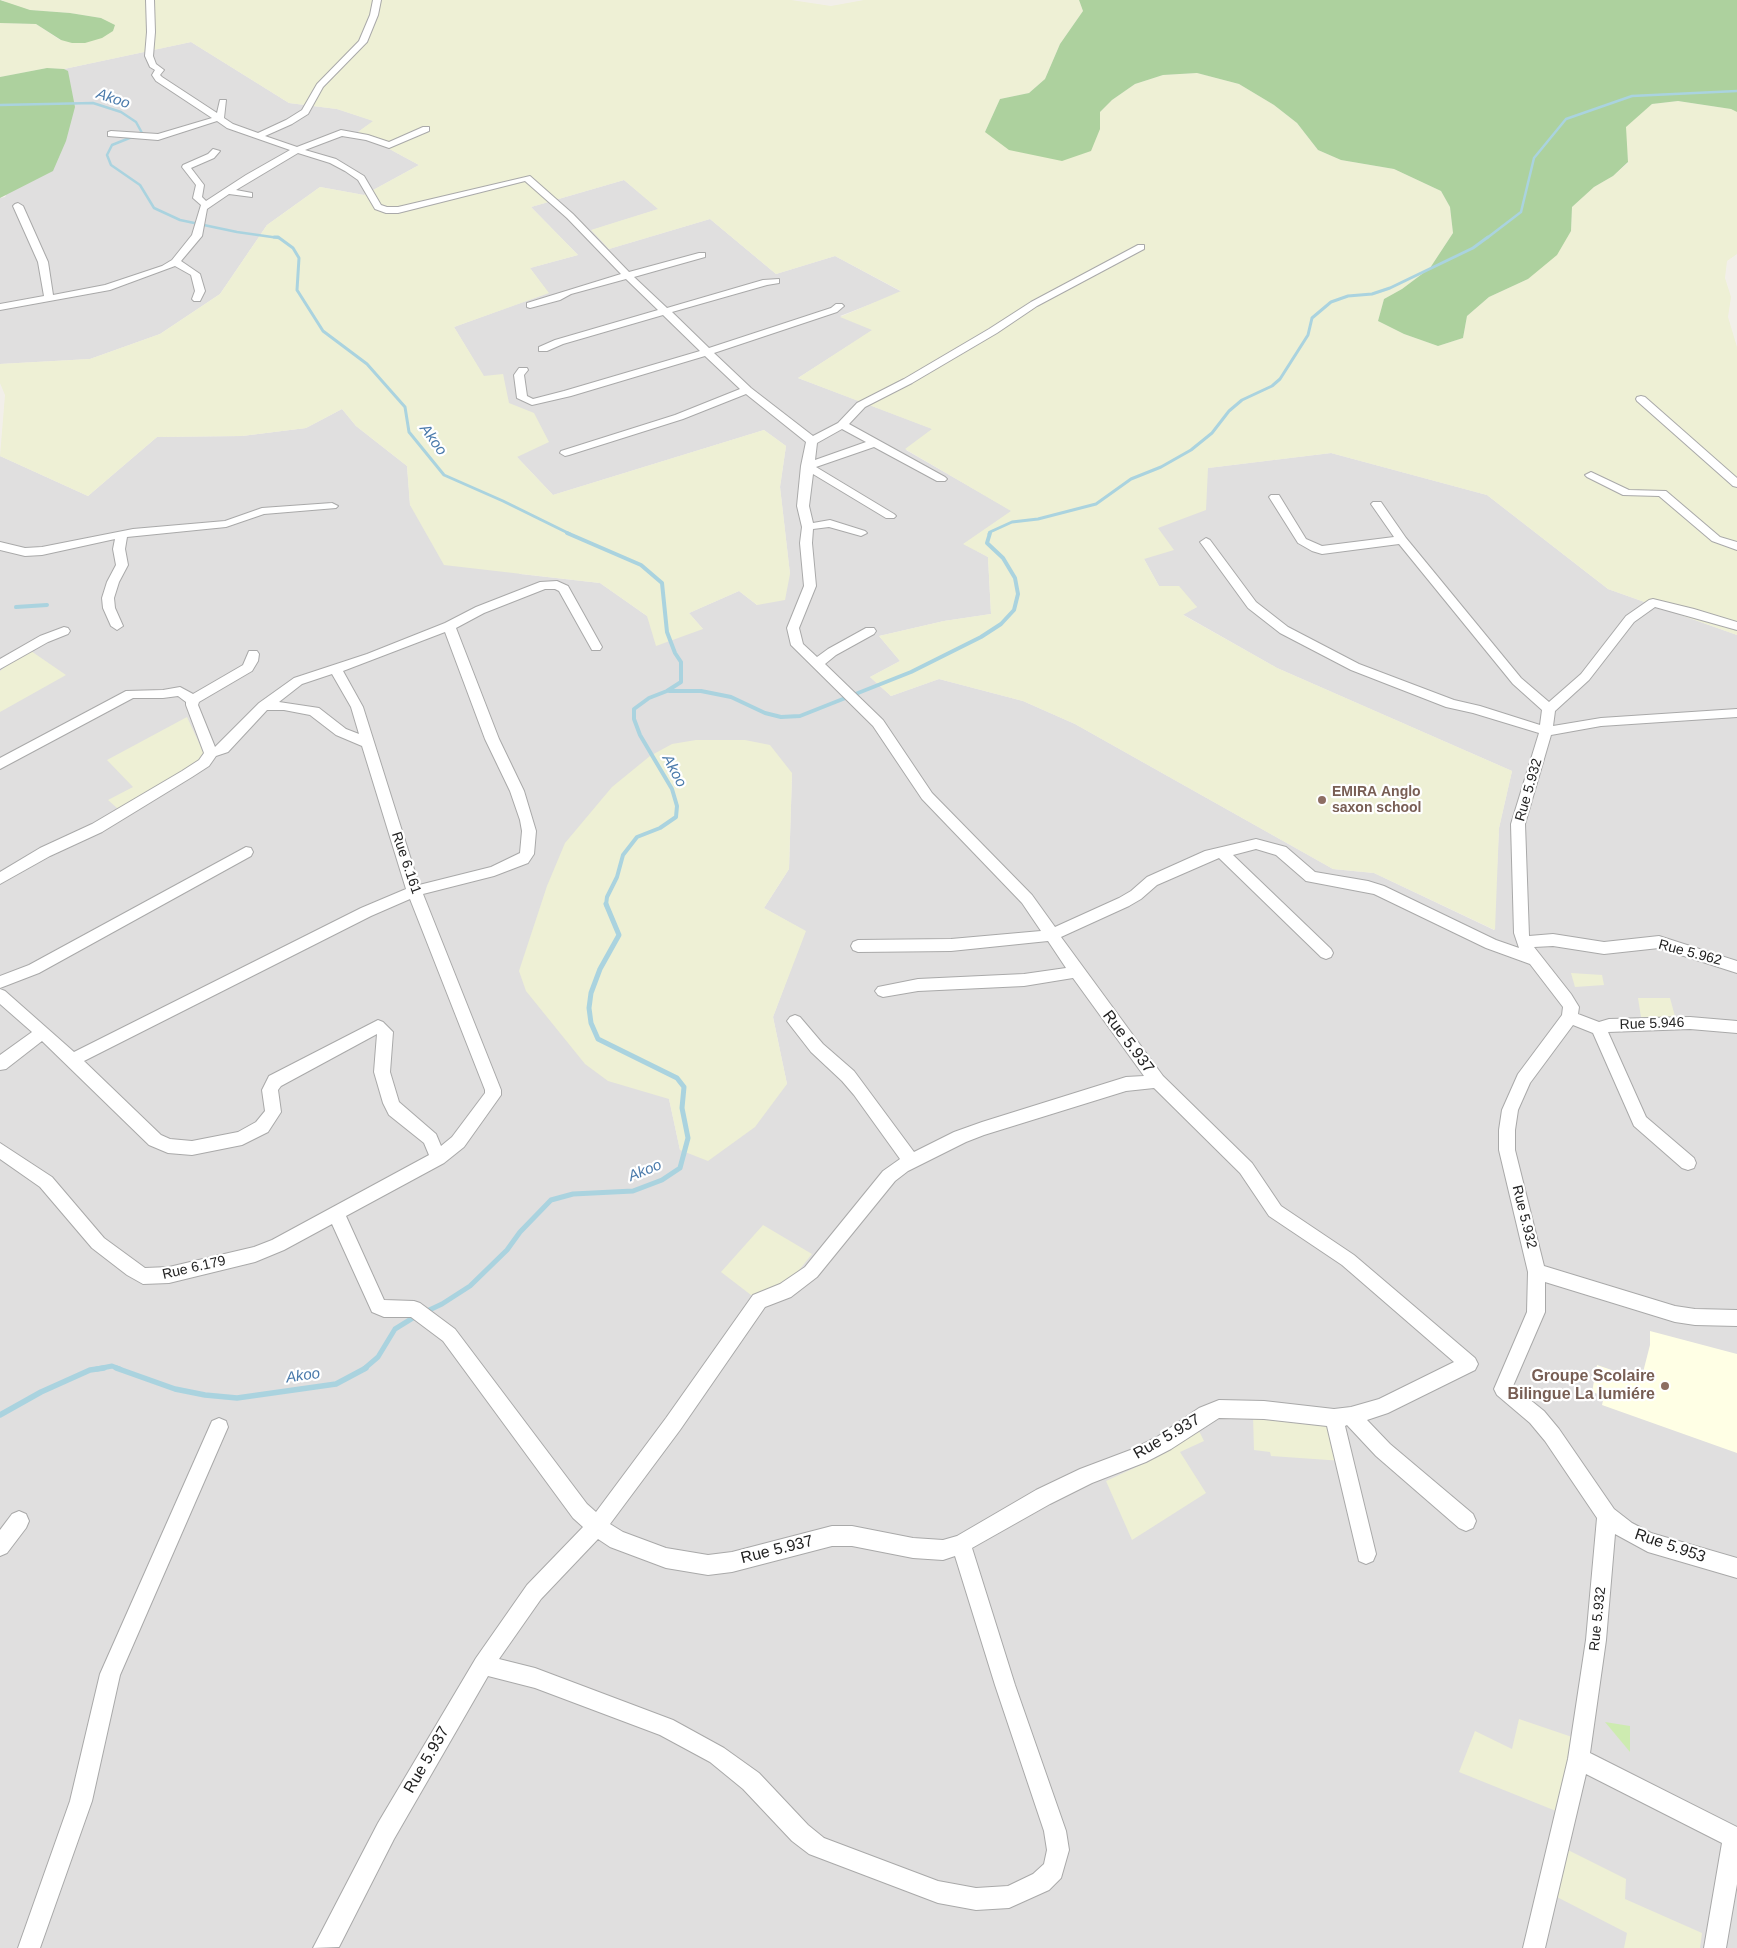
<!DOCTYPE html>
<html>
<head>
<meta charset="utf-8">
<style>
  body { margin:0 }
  canvas { display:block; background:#f2efe9 }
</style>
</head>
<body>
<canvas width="1737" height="1948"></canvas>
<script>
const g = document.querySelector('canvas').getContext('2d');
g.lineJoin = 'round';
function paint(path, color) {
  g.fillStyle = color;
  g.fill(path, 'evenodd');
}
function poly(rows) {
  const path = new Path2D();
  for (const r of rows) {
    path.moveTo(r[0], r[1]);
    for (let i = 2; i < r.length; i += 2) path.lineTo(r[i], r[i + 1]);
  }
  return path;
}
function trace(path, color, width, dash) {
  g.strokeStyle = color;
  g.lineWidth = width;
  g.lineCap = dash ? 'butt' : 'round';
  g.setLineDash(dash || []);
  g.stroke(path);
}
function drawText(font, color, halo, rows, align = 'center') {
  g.font = font + ' Arial,sans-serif';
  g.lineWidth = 4.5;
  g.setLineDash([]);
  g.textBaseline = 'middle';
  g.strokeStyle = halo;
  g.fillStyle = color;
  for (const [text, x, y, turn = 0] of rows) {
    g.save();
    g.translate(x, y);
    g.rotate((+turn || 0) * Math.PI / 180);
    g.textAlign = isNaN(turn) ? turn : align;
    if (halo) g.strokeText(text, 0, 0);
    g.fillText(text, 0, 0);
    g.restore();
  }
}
const residential = poly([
  [191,42,289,103,337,109,374,121,358,132,419,165,364,195,320,187,267,225,220,294,160,334,90,359,0,364,0,198,5,197,68,72,64,69],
  [624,180,659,209,592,230,609,249,710,219,776,274,835,256,902,292,840,316,873,330,798,378,933,429,906,450,1012,511,964,544,988,557,991,614,944,621,879,636,900,661,870,677,891,696,939,679,1023,701,1075,724,1333,869,1374,873,1494,930,1499,828,1512,771,1277,668,1182,614,1197,607,1159,586,1144,559,1158,528,1208,468,1331,453,1487,495,1608,589,1737,635,1737,1948,0,1948,0,456,88,496,157,437,242,436,306,428,342,409,356,426,407,466,410,505,520,574,600,583,647,616,703,629,689,613,739,591,757,605,790,574,780,487,786,446,764,430,553,495,517,457,503,375,484,377,454,327,548,293,530,268,578,255,531,207],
  [792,774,789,869,764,908,805,931,773,1017,787,1084,680,1150,669,1099]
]);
const education = poly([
  [1650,1331,1737,1354,1737,1453,1602,1405,1604,1396,1592,1392,1597,1365,1641,1380,1650,1345]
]);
const farmland = poly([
  [2,0,791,0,831,6,864,0,1079,0,1083,11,1060,44,1045,79,1029,93,1000,99,985,132,1100,129,1100,112,1112,100,1135,84,1163,75,1197,73,1239,84,1274,105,1297,123,1318,150,1341,160,1394,169,1441,191,1450,207,1453,233,1430,268,1402,289,1384,299,1378,321,1404,334,1438,346,1463,338,1467,316,1489,297,1528,279,1571,231,1572,207,1594,187,1613,176,1628,163,1625,127,1652,104,1678,101,1731,109,1737,112,1737,254,1727,261,1725,278,1731,297,1728,317,1737,347,1737,635,1608,589,1487,495,1331,453,1208,468,1206,510,1158,528,1174,550,1144,559,1159,586,1179,586,1197,607,1183,615,1277,668,1512,771,1499,828,1495,930,1374,873,1333,869,1075,724,1023,701,939,679,891,696,870,677,900,661,879,636,944,621,991,614,988,557,963,544,1011,511,905,449,932,429,798,378,872,330,840,317,901,291,835,256,776,274,710,219,609,249,591,230,658,209,624,180,531,207,578,255,530,268,549,293,454,327,484,376,503,374,509,403,534,413,549,442,517,457,553,495,764,430,786,446,780,487,790,574,785,600,757,605,739,591,689,613,703,629,656,646,647,616,600,583,444,565,410,505,407,466,356,426,342,409,306,428,242,436,157,437,88,496,0,456,5,395,0,383,0,364,90,359,160,334,220,294,267,225,320,187,364,195,419,165,358,132,373,121,337,109,289,103,191,42,64,69,47,68,0,77,0,23,36,24,60,40,115,26,101,18,70,13,30,10,13,6],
  [31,651,66,675,0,712,0,671,18,656],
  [187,717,206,758,118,809,108,800,133,787,107,760],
  [696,740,745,740,770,745,792,773,789,869,764,908,806,931,773,1017,787,1084,755,1127,708,1161,680,1150,669,1099,608,1081,585,1064,526,991,519,971,547,886,565,843,612,787,650,756,672,744],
  [1571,973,1602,975,1604,985,1575,987],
  [1638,998,1670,998,1676,1020,1641,1017],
  [763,1225,812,1254,784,1289,751,1295,721,1272],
  [1253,1416,1338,1424,1343,1461,1271,1456,1270,1452,1254,1450],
  [1197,1427,1204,1441,1180,1452,1206,1493,1132,1540,1106,1481,1143,1464],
  [1519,1719,1575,1738,1556,1811,1459,1772,1475,1731,1512,1749],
  [1568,1850,1626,1879,1625,1899,1702,1933,1700,1948,1624,1948,1627,1933,1555,1896]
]);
const grass = poly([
  [1605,1722,1630,1726,1630,1752]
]);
const forest = poly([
  [0,0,30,10,70,13,101,18,115,25,113,31,102,38,85,43,72,43,61,40,36,24,0,23],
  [1079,0,1737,0,1737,112,1731,109,1678,101,1652,104,1626,127,1628,162,1613,176,1594,187,1572,207,1571,231,1557,255,1528,279,1489,297,1467,316,1463,338,1438,346,1404,334,1378,321,1384,299,1402,289,1430,268,1453,233,1450,207,1441,191,1394,169,1341,160,1318,150,1297,123,1274,105,1239,84,1197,73,1163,75,1135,84,1112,100,1100,112,1100,129,1091,151,1062,161,1009,150,985,132,1000,99,1029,93,1045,79,1060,44,1083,11],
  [47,68,64,69,68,71,75,107,66,141,53,171,0,198,0,77]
]);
const streamFar4 = poly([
  [0,105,93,103,121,112,136,122,142,133,112,145,107,155,111,165,140,185,154,208,180,220,237,232,279,238],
  [1487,238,1521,212,1534,158,1566,119,1632,96,1737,91]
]);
const streamFar3 = poly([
  [274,237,278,237,293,248,299,258,297,290,323,331,367,364,405,407,409,432,444,475,503,501,570,534],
  [989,534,990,532,1012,522,1038,519,1096,504,1131,479,1161,467,1191,450,1212,433,1229,411,1242,400,1272,386,1280,379,1308,335,1312,318,1331,302,1348,296,1372,294,1390,288,1473,248,1488,237]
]);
const streamFar2 = poly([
  [567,533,641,565,662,583,667,632,675,653,681,662,681,682,667,691,649,698,634,709,634,719,640,735,672,789,677,806,676,817,660,828,637,837,623,855,617,877,607,897,606,905],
  [16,607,47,605],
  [669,691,701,691,731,697,765,713,781,717,800,716,911,672,981,637,1001,624,1014,610,1018,594,1015,578,1003,558,987,543,990,533]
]);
const streamFar1 = poly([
  [425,1312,442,1304,470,1286,507,1250,520,1232,551,1200,573,1194,633,1191,662,1180,680,1168,688,1138,682,1108,684,1087,677,1078,598,1039,591,1023,589,1008,591,993,600,969,619,935,606,904],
  [97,1369,112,1366,120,1369],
  [364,1369,378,1357,395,1329,416,1316]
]);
const stream = poly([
  [116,1368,175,1389,205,1395,237,1398,336,1384,366,1368],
  [0,1415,41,1392,90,1370,104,1368]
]);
const street = poly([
  [146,0,154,0,155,32,153,56,156,64,164,70,160,75,162,77,217,113,220,100,226,100,224,118,233,124,258,133,286,120,302,110,317,84,359,41,370,15,373,0,381,0,378,15,367,42,323,87,308,114,292,124,265,136,297,147,341,130,368,135,389,142,423,127,429,127,429,131,389,148,366,140,342,136,305,150,336,159,364,176,381,205,387,207,398,207,530,176,573,214,629,272,699,253,705,253,705,257,634,277,667,308,763,280,779,279,779,283,767,285,672,312,709,348,831,308,836,304,842,304,844,306,837,312,714,353,751,388,813,436,838,423,857,403,904,379,989,329,1031,302,1138,245,1144,245,1144,249,1037,306,997,333,912,383,865,407,849,424,945,477,947,479,945,481,937,481,874,447,816,467,894,514,896,516,894,518,886,518,813,474,809,506,813,523,830,520,865,531,867,533,861,536,829,527,813,529,812,543,816,586,799,628,803,644,817,657,828,649,866,628,874,628,876,631,874,634,836,655,825,664,883,720,932,793,1032,895,1055,927,1119,898,1131,891,1147,877,1205,851,1256,839,1286,847,1315,872,1368,881,1384,886,1496,940,1519,948,1514,933,1511,824,1539,733,1473,713,1446,707,1351,670,1280,633,1248,608,1200,542,1206,538,1210,540,1256,602,1288,627,1359,664,1454,700,1480,706,1540,725,1542,710,1513,684,1399,544,1322,554,1312,551,1298,543,1269,497,1271,495,1279,495,1306,539,1322,546,1394,537,1371,504,1373,502,1381,502,1406,538,1521,678,1549,702,1581,674,1626,616,1649,600,1653,599,1694,609,1737,622,1737,630,1655,607,1634,622,1589,680,1555,711,1553,726,1601,718,1737,709,1737,717,1601,726,1551,735,1525,824,1529,936,1553,934,1604,942,1659,936,1737,961,1737,973,1659,948,1604,954,1553,946,1534,947,1571,994,1579,1007,1578,1014,1599,1022,1609,1019,1690,1017,1737,1021,1737,1033,1690,1029,1608,1032,1646,1117,1694,1158,1696,1163,1694,1168,1688,1170,1682,1168,1634,1126,1593,1033,1573,1025,1530,1083,1518,1110,1515,1130,1515,1150,1544,1266,1675,1306,1695,1309,1737,1310,1737,1326,1695,1325,1675,1322,1545,1282,1545,1312,1513,1386,1544,1411,1559,1429,1614,1509,1632,1523,1651,1533,1737,1558,1737,1578,1648,1552,1615,1534,1606,1640,1590,1753,1737,1827,1737,1884,1726,1948,1704,1948,1722,1843,1586,1774,1545,1948,1523,1948,1568,1759,1586,1640,1597,1518,1545,1441,1530,1423,1497,1395,1494,1389,1527,1312,1528,1272,1499,1150,1499,1130,1502,1110,1518,1074,1562,1015,1563,1007,1530,964,1486,948,1374,894,1306,881,1276,855,1256,849,1233,855,1331,949,1333,953,1331,957,1326,959,1321,957,1219,858,1157,885,1141,899,1129,906,1061,937,1163,1076,1252,1163,1281,1206,1354,1255,1475,1358,1478,1364,1475,1370,1388,1413,1367,1420,1390,1444,1473,1514,1476,1521,1473,1528,1466,1531,1459,1528,1376,1456,1347,1425,1345,1426,1376,1554,1373,1561,1366,1564,1359,1561,1327,1426,1264,1419,1219,1418,1171,1449,1146,1462,1092,1483,1050,1504,972,1548,1015,1685,1066,1831,1069,1850,1061,1878,1049,1890,1009,1908,976,1910,938,1903,809,1854,792,1841,743,1789,710,1762,660,1735,535,1688,488,1676,394,1839,339,1947,313,1948,378,1823,476,1658,527,1585,583,1527,573,1518,443,1341,411,1317,384,1317,372,1312,332,1224,284,1250,255,1262,169,1283,143,1284,127,1275,92,1248,40,1187,0,1159,0,1143,52,1177,104,1238,145,1268,169,1267,254,1247,272,1240,429,1155,424,1143,389,1115,383,1103,374,1072,377,1034,281,1086,278,1090,281,1112,268,1132,242,1145,192,1155,168,1153,149,1145,42,1041,6,1069,0,1070,0,1055,32,1032,0,1004,0,989,5,991,74,1052,361,908,406,889,362,746,336,735,310,715,284,710,267,710,228,752,216,756,209,766,192,777,102,832,50,856,0,884,0,872,40,848,92,824,182,771,199,760,204,753,186,705,186,702,178,696,163,698,133,698,0,769,0,758,126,691,163,690,180,687,193,694,243,665,249,651,257,651,259,654,258,661,252,671,199,702,198,705,215,747,259,703,294,678,367,654,445,623,476,607,540,582,557,581,568,586,602,647,600,650,592,650,559,591,555,589,545,589,484,613,456,628,499,739,524,791,536,831,534,854,528,863,494,876,423,894,501,1090,501,1095,464,1147,444,1163,346,1216,384,1300,414,1301,420,1303,455,1329,587,1504,596,1512,666,1418,753,1295,780,1284,805,1267,883,1171,900,1159,854,1095,842,1081,811,1052,790,1025,787,1021,790,1017,795,1015,800,1017,823,1044,854,1071,914,1152,954,1132,982,1122,1126,1077,1144,1076,1073,978,1024,986,918,991,883,997,878,995,875,991,878,987,918,979,1024,974,1066,968,1048,941,951,951,858,952,853,950,851,946,853,942,858,940,951,939,1041,931,1022,903,922,799,873,726,791,645,787,628,804,586,800,543,802,527,797,506,801,466,806,442,746,394,683,419,569,455,565,456,560,453,561,451,675,415,740,389,705,356,571,396,532,405,517,398,514,375,519,368,527,368,528,370,524,375,527,396,533,399,564,391,700,351,663,315,563,344,547,351,539,351,539,347,555,340,658,310,626,279,571,294,560,300,530,308,527,307,527,303,621,274,567,218,525,181,398,213,386,213,375,209,358,180,345,171,330,163,298,153,236,190,252,193,252,197,229,194,207,209,202,236,181,261,200,274,205,291,200,301,194,301,192,299,195,291,191,275,175,266,110,290,0,310,0,304,44,296,38,262,13,206,15,204,18,203,23,206,48,262,53,295,105,285,162,266,172,260,192,235,201,205,193,198,196,185,182,167,183,165,208,154,213,149,220,151,214,158,191,168,204,185,202,197,206,201,246,175,290,150,227,128,217,121,158,140,108,136,108,132,111,131,158,134,212,118,156,81,152,75,155,70,150,67,145,56,147,32,146,0],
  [842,429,866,442,815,460,817,443,842,429],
  [445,632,485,739,510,791,520,820,522,831,520,853,491,867,419,885,363,707,343,671,445,632],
  [332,674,351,707,359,734,346,729,319,708,279,702,302,684,332,674],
  [410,899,485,1090,485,1093,452,1137,441,1146,436,1134,399,1102,390,1072,393,1032,383,1022,378,1020,269,1076,262,1090,265,1111,256,1122,238,1132,192,1141,170,1139,161,1135,84,1061,371,916,410,899],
  [1154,1088,1240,1173,1269,1216,1342,1265,1454,1362,1379,1399,1351,1407,1334,1409,1264,1401,1219,1400,1199,1408,1157,1437,1133,1449,1080,1469,1036,1490,957,1536,943,1540,913,1538,852,1526,832,1526,732,1552,708,1555,666,1548,623,1532,610,1524,680,1430,765,1307,791,1297,817,1277,895,1181,908,1171,966,1142,984,1135,1126,1091,1154,1088],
  [598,1539,610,1547,666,1568,708,1575,732,1572,832,1546,852,1546,913,1558,943,1560,955,1556,995,1685,1044,1831,1047,1850,1044,1864,1033,1874,1008,1886,976,1888,938,1881,824,1838,808,1825,759,1773,724,1748,673,1720,535,1668,499,1659,541,1599,598,1539],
  [1641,396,1645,397,1737,478,1737,487,1733,486,1637,401,1636,399,1637,397,1641,396],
  [1591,472,1629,490,1666,491,1720,537,1737,542,1737,550,1712,541,1659,496,1623,495,1587,477,1585,475,1591,472],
  [332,503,338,506,336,508,264,514,226,527,127,537,125,549,128,565,119,582,114,598,115,608,123,626,117,630,111,626,103,608,102,598,107,582,116,565,113,549,115,539,42,555,25,556,0,550,0,542,25,548,42,547,133,529,225,521,262,508,332,503],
  [64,627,68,628,70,631,68,634,48,642,0,669,0,659,40,636,64,627],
  [246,847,251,848,253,852,251,856,39,973,0,988,0,976,29,965,246,847],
  [219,1418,226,1421,228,1427,120,1675,92,1801,40,1948,18,1948,70,1801,100,1674,212,1421,219,1418],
  [19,1511,26,1514,29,1521,26,1528,7,1553,0,1556,0,1530,12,1514,19,1511]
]);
const markers = [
  [1322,800,5,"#8d6e63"],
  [1665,1386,5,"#8d6e63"]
];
const streetNames = [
  ["Rue 5.932",1529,790,-74],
  ["Rue 6.161",406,863,71],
  ["Rue 5.962",1690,953,15],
  ["Rue 5.946",1652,1024,-2],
  ["Rue 5.932",1524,1217,76],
  ["Rue 6.179",194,1268,-13],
  ["Rue 5.932",1598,1619,-84]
];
const educationNames = [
  ["EMIRA Anglo",1332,792],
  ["saxon school",1332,808]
];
const waterNames = [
  ["Akoo",113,99,19],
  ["Akoo",433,440,54],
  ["Akoo",674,771,62],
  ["Akoo",645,1171,-22],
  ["Akoo",303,1376,-8]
];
const nearStreetnames = [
  ["Rue 5.937",1128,1042,53],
  ["Rue 5.937",1167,1437,-30],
  ["Rue 5.953",1670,1546,19],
  ["Rue 5.937",777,1550,-14],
  ["Rue 5.937",427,1760,-60]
];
const nearEducationnames = [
  ["Groupe Scolaire",1655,1377],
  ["Bilingue La lumiére",1655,1395]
];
paint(residential, '#e0dfdf');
paint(education, '#ffffe5');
paint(farmland, '#eef0d5');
paint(grass, '#cdebb0');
paint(forest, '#add19e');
trace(streamFar4, '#aad3df', 2.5);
trace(streamFar3, '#aad3df', 3);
trace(streamFar2, '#aad3df', 4);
trace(streamFar1, '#aad3df', 5);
trace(stream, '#aad3df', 5.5);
trace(street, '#a9a9a9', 2);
paint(street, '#fff');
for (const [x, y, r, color] of markers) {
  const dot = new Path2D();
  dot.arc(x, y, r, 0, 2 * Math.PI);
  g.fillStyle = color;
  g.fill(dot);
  trace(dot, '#fff', 2);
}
drawText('14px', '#222', '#fff', streetNames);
drawText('bold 14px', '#785e54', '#fff', educationNames, 'left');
drawText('italic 15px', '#4a7aab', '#fff', waterNames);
drawText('16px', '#222', '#fff', nearStreetnames);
drawText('bold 16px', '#785e54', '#fff', nearEducationnames, 'right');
</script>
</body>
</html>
